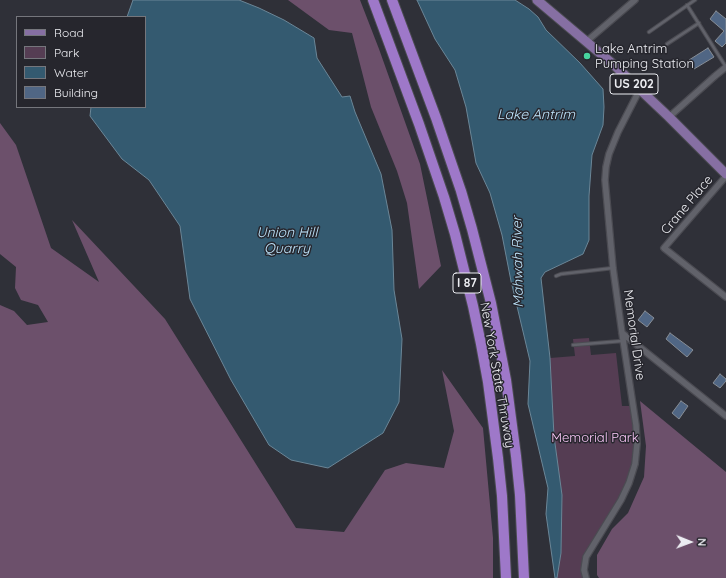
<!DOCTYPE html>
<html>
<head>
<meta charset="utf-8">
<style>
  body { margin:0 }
  #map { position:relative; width:726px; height:578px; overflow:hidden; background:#2f3038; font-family:Quicksand,sans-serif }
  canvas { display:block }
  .legend { position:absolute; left:16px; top:16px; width:130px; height:92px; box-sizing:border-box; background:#26262d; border:1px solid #75767c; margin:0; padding:5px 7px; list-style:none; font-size:12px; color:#ecedf2 }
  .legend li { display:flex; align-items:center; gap:8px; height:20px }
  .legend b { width:20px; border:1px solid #75767c }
  .north { position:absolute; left:670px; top:522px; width:40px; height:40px; -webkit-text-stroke:3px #26262d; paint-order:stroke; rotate:91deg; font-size:11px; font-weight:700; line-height:16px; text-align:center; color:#ecedf2 }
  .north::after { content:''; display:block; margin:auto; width:14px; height:18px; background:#ecedf2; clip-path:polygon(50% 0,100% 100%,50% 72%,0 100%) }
</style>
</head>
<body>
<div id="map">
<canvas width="726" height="578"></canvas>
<ul class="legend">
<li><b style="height:5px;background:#866fa3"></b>Road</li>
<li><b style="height:11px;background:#553d53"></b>Park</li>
<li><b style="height:11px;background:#345a70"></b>Water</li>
<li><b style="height:11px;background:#506684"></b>Building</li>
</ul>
<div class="north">N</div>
</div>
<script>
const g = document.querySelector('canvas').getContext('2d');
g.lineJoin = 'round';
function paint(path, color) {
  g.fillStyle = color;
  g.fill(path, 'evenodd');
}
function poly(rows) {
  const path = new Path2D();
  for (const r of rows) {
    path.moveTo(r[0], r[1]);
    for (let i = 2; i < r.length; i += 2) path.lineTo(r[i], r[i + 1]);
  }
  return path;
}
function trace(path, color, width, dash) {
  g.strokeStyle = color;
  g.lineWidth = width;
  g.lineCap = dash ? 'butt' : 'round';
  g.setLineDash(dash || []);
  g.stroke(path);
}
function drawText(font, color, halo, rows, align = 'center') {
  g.font = font + ' Quicksand,sans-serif';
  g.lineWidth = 3;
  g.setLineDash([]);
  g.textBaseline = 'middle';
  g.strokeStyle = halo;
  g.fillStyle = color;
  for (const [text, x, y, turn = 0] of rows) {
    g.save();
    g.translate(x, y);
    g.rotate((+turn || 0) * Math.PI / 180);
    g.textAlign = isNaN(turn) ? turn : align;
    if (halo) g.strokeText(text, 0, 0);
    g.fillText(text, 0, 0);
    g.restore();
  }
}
const green = poly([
  [589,338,591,355,616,353,622,406,633,406,637,444,629,483,586,557,586,578,557,578,561,553,562,495,554,436,550,358,575,356,573,339]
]);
const forest = poly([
  [288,0,360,0,379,49,420,164,441,266,419,289,407,203,397,171,371,107,352,33,329,30],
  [0,123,16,145,51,248,99,282,72,220,165,319,296,528,344,532,385,470,406,463,444,468,454,431,442,370,483,428,493,538,493,578,0,578,0,305,14,311,27,325,48,322,38,305,21,300,15,288,16,267,0,254],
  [640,401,726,472,726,578,599,578,597,575,597,555,612,529,628,513,644,477,646,446]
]);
const water = poly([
  [133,0,239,0,259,8,284,20,314,38,317,58,342,97,350,96,355,112,381,174,392,230,394,290,402,339,399,402,383,433,328,468,291,460,269,445,231,380,190,299,180,226,149,180,122,159,90,116,91,107,145,107,145,17,127,17,133,0],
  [417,0,515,0,529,9,538,17,546,30,580,63,603,89,604,107,603,125,592,155,589,196,589,240,583,254,545,272,541,278,550,358,554,436,562,495,561,553,557,578,555,578,546,514,548,488,528,404,530,361,511,281,502,235,490,193,476,163,466,107,455,70,435,39,417,0]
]);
const building = poly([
  [716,11,726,19,726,43,722,47,715,41,724,31,710,19,716,11],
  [708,48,714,57,694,69,689,60,708,48],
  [645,311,654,318,647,327,638,320,645,311],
  [670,333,693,350,687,357,666,339,670,333],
  [720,374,726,379,726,381,720,388,713,383,720,374],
  [681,401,688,406,679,419,672,413,681,401]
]);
const lane = poly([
  [687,5,726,67],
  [649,32,695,0],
  [667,44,699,23],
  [556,276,561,274,613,268],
  [573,345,622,341]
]);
const street = poly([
  [587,41,635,0],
  [669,117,715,76,726,67],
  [726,176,664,248,726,297],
  [622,333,726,416],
  [586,578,584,570,586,557,621,500,629,483,635,464,637,444,636,425,622,333,613,268,605,180,606,167,609,154,618,132,640,89]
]);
const primary = poly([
  [537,0,614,65,669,117,726,174]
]);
const highway = poly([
  [373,0,419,124,444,197,455,234,473,306,481,344,488,382,498,458,502,496,506,578],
  [392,0,436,118,461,191,472,229,491,303,506,380,516,456,520,495,524,578]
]);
const markers = [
  [587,56,4,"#47d49e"]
];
const shields = [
  [634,84,48],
  [467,283,28]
];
const shieldNames = [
  ["US 202",634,84],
  ["I 87",467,283]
];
const poiNames = [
  ["Lake Antrim",595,49],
  ["Pumping Station",595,64]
];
const streetNames = [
  ["Crane Place",687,205,-50],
  ["Memorial Drive",634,335,82],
  ["New York State Thruway",497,375,80]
];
const parkNames = [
  ["Memorial Park",595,438]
];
const waterNames = [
  ["Lake Antrim",536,115],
  ["Union Hill",287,233],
  ["Quarry",287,249],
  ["Mahwah River",518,262,-91]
];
paint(green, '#553d53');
paint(forest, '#6c506b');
paint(water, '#345a70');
trace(water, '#6b8697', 1);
paint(building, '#506684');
trace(building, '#878d95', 1);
trace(lane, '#4b4b52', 4.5);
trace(street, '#4b4b52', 8);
trace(primary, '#4b4b52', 11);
trace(highway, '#4b4b52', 12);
trace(lane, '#61626a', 2.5);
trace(street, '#61626a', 5.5);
trace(primary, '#866fa3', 9);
trace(highway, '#9e78c9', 10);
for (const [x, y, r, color] of markers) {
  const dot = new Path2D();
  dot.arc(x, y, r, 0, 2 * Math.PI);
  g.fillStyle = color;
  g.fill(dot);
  trace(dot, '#26262d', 1.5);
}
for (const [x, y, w] of shields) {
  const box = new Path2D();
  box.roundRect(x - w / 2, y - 10, w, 20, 3);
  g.fillStyle = '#26262d';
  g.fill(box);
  trace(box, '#ecedf2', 1);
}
drawText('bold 12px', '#ecedf2', null, shieldNames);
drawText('13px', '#ecedf2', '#26262d', poiNames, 'left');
drawText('13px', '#ecedf2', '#26262d', streetNames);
drawText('13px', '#fcc8f9', '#26262d', parkNames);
drawText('italic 14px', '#bee4fb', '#26262d', waterNames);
</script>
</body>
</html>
